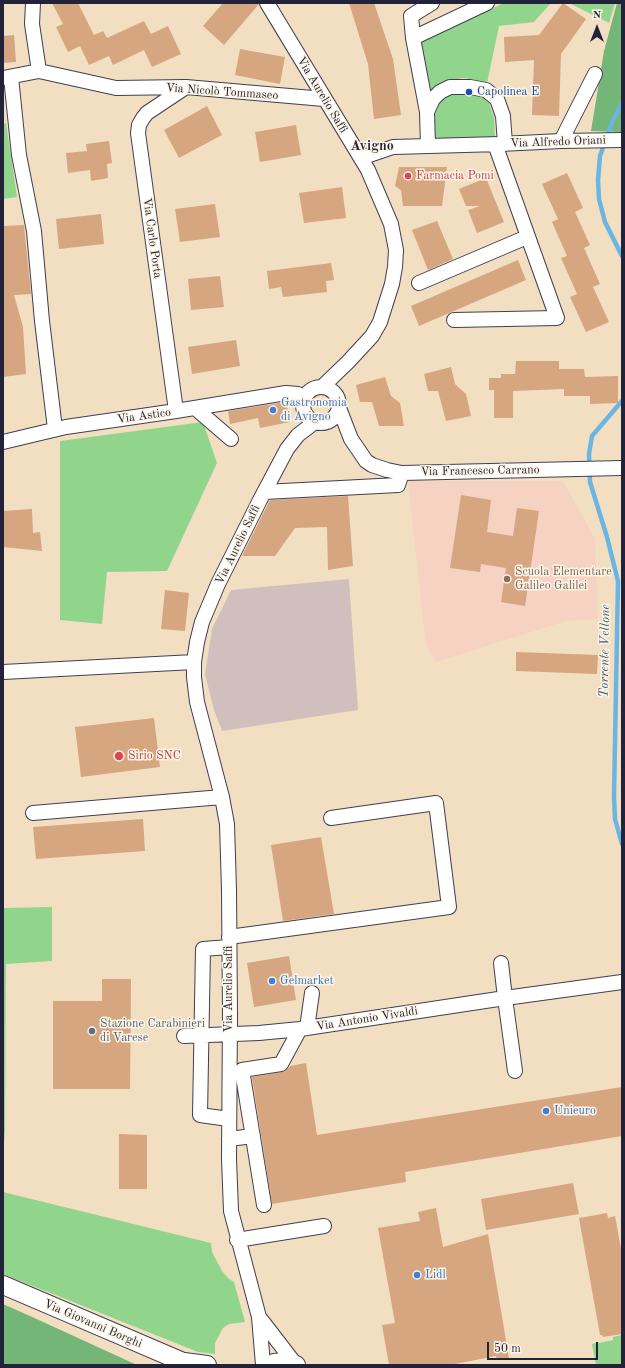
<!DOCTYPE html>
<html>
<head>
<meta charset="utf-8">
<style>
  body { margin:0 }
  #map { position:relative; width:625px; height:1368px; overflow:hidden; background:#f2dfc1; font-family:"Old Standard TT",serif }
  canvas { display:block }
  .frame { position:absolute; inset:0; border:4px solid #22223b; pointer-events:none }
  .north { position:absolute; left:577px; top:8px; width:40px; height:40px; -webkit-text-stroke:3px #fcf5e5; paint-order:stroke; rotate:0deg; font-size:11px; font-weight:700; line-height:16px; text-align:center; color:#22223b }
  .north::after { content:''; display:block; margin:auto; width:14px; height:18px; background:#22223b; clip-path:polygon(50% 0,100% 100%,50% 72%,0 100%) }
  .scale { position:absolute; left:487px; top:1342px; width:111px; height:18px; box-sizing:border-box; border:2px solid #22223b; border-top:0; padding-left:5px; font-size:12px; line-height:14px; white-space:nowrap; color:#22223b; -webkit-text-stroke:3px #fcf5e5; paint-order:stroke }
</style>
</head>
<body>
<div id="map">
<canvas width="625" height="1368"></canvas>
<div class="frame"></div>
<div class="north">N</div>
<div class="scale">50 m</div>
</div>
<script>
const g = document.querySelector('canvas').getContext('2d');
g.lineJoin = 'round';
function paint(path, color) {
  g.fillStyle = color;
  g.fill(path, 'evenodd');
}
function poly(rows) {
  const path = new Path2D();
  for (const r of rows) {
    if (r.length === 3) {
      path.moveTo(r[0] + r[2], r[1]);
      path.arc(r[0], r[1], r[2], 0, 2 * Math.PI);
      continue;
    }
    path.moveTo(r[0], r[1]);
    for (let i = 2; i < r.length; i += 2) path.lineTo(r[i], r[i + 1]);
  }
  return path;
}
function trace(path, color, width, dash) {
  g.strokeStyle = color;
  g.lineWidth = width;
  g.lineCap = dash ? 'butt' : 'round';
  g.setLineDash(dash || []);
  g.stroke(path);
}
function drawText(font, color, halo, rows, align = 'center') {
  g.font = font + ' "Old Standard TT",serif';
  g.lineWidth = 3;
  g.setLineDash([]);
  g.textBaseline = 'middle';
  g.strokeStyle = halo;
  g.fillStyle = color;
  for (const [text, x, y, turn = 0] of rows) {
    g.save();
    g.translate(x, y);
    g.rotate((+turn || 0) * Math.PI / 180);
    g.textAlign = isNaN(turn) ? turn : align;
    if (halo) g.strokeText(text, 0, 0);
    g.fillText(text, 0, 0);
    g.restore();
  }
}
const built = poly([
  [408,481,563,481,595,539,598,619,566,621,436,662,426,645]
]);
const industrial = poly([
  [349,579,358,710,222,731,214,710,205,674,212,629,231,590]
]);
const green = poly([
  [504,3,551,3,534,22,499,26,487,83,464,78,443,81,428,92,420,43],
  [569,3,615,3,609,23],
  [447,93,480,93,489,103,494,117,495,139,431,142,431,116,438,103],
  [6,123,17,197,3,199,3,124],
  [203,422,217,463,167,571,107,572,102,624,60,620,60,441],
  [52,907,52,961,6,964,5,1129,3,1159,3,908],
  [3,1192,211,1243,212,1252,222,1271,229,1279,234,1282,245,1322,229,1324,223,1328,215,1343,215,1354,198,1352,3,1274],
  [622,1335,622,1365,596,1365,592,1344,599,1342,599,1343,613,1340,613,1337]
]);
const forest = poly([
  [617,3,622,3,622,132,591,131,604,51],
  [3,1304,30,1316,137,1365,3,1365]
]);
const stream = poly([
  [622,103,612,122,600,156,598,180,599,199,605,222,622,256],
  [622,401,592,436,589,454,590,482,607,537,618,581,614,796,615,819,622,844]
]);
const building = poly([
  [52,3,78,3,94,35,103,31,107,38,144,21,151,34,168,26,181,54,152,67,144,50,113,65,109,56,89,65,80,46,68,52,56,27,63,24],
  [223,3,259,3,259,4,224,45,203,26],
  [349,3,374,3,393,59,401,115,374,119,368,64],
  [563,3,586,19,561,54,559,116,532,115,534,60,505,62,504,37,539,35],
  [14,35,16,62,3,63,3,36],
  [240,49,285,57,280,84,235,75],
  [207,106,222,135,179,158,164,130],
  [296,125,301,155,260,162,255,132],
  [109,141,112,163,107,164,108,178,91,181,90,170,68,173,66,153,87,151,86,144],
  [399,167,447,167,442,206,403,206,401,190,395,186],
  [567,173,583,208,575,212,590,245,584,248,600,284,593,287,609,322,586,332,570,297,577,294,561,258,567,256,552,222,558,219,542,184],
  [486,178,504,222,477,233,468,210,480,206,466,206,459,189],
  [342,187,346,218,304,223,299,193],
  [215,204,220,237,180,242,175,209],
  [101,214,104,244,59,249,56,219],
  [437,221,453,259,428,270,412,230],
  [24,225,31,294,14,295,23,327,26,374,3,377,3,226],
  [518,260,526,280,419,326,411,306],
  [331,263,334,280,326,281,327,292,283,297,281,287,269,289,267,271],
  [220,276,224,307,191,310,188,279],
  [236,340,240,366,192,374,188,347],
  [516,361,559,361,559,369,584,369,585,377,618,376,618,403,590,404,590,396,564,396,564,389,513,391,513,418,494,418,494,390,489,390,489,378,501,378,501,374,515,374],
  [451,367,455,384,466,394,471,416,446,421,438,391,428,391,424,374],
  [385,377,391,396,400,403,404,426,379,426,372,402,360,402,356,385],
  [286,402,290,422,260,428,258,418,230,424,228,411],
  [461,495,491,500,487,532,513,536,517,508,539,511,525,606,501,602,506,568,481,564,480,572,450,568],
  [348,496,353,566,328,570,327,527,295,528,275,556,242,556,270,500],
  [32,509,33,533,40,532,42,551,3,547,3,511],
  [165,590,189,593,185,631,161,629],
  [516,652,598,655,597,674,516,671],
  [154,718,160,767,81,777,75,727],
  [143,819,145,851,36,859,33,827],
  [321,837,334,914,283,921,271,845],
  [289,956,296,1000,254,1007,247,963],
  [102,979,131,979,130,1089,53,1089,53,1001,102,1001],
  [306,1063,317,1135,622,1087,622,1136,405,1172,406,1182,272,1204,252,1077,282,1072,286,1071,290,1066],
  [119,1134,147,1135,147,1189,119,1189],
  [573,1183,579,1214,486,1230,481,1199],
  [436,1208,443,1247,488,1234,509,1358,497,1360,496,1356,450,1365,389,1365,382,1325,395,1323,378,1228,420,1221,418,1212],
  [607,1213,608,1218,615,1216,622,1254,622,1334,603,1337,602,1335,600,1335,579,1218]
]);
const minor = poly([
  [33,3,32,24,39,71],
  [267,3,368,170,391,224,396,250,395,267,392,284,380,322,372,336,348,362,322,387],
  [413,38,487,3],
  [11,77,19,155,34,231,42,321,55,429],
  [3,78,39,71,116,88,186,87,324,99],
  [427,112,433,99,440,92,450,87,470,87,486,90,497,99,503,116,505,144],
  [561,141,595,74],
  [428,146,427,112,413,38,411,16,432,3],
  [361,158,393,147,500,144,561,141,622,140],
  [419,283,527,237],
  [454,320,557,318,495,144],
  [321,405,18],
  [195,408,231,439],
  [339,408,351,439,366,461,372,465,387,470,402,473,622,468],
  [176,411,138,133,139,125,143,118,147,113,186,87],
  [3,442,66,427,176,411,286,393,298,394,304,402],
  [264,492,398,485,402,473],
  [3,672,194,662],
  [33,813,222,797],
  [229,937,449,907,436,803,331,818],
  [229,947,203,949,200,1115,229,1119],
  [501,963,505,998,515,1071],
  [307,1028,312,993],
  [184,1036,259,1033,300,1029,505,998,622,982],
  [229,1139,253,1136],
  [264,1205,242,1070,281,1064,300,1029],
  [237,1240,324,1226],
  [259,1317,296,1365],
  [263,1365,259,1317,231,1211,229,1159,230,1015,229,890,227,824,222,797,197,702,194,677,194,662,197,642,202,622,218,584,260,500,287,449,298,435,315,422]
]);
const major = poly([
  [3,1285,190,1365],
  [184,1362,207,1365],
  [269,1365,274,1363,285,1362,296,1365]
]);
const markers = [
  [469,92,4,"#1a4fb4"],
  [408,176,4,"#e0444e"],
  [273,410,4,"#3f7fe0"],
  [507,579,4,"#8d6e63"],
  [119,756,5,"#e0444e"],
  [272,981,4,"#3f7fe0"],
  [92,1031,4,"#5c6f8a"],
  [546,1111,4,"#3f7fe0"],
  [417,1275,4,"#3f7fe0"]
];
const streetNames = [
  ["Via Nicolò Tommaseo",222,92,4],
  ["Via Aurelio Saffi",322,95,59],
  ["Via Alfredo Oriani",558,142,-2],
  ["Via Carlo Porta",152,238,82],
  ["Via Astico",144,416,-8],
  ["Via Francesco Carrano",480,471,-1],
  ["Via Aurelio Saffi",238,545,-64],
  ["Via Aurelio Saffi",229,989,-90],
  ["Via Antonio Vivaldi",367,1019,-9],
  ["Via Giovanni Borghi",93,1324,23]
];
const transitNames = [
  ["Capolinea E",477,92]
];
const healthNames = [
  ["Farmacia Pomi",416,176],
  ["Sirio SNC",128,756]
];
const shopNames = [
  ["Gastronomia",281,403],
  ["di Avigno",281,417],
  ["Gelmarket",280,981],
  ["Unieuro",554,1111],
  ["Lidl",425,1275]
];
const educationNames = [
  ["Scuola Elementare",515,572],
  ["Galileo Galilei",515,586]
];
const serviceNames = [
  ["Stazione Carabinieri",100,1024],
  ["di Varese",100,1038]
];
const waterNames = [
  ["Torrente Vellone",605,651,-89]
];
const quarterNames = [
  ["Avigno",372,146]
];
paint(built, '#f6d2c3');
paint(industrial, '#d1bfbd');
paint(green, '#91d58d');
paint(forest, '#74b678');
trace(stream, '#6bb5e3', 4.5);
paint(building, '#d5a680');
trace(minor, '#413e4f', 16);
trace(major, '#413e4f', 20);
trace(minor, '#fff', 14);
trace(major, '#fff', 18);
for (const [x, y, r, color] of markers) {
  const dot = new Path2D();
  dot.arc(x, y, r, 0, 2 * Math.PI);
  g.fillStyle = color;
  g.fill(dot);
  trace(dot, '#fcf5e5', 1.5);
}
drawText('12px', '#22223b', '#fcf5e5', streetNames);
drawText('12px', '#164399', '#fcf5e5', transitNames, 'left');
drawText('12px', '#be3a42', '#fcf5e5', healthNames, 'left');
drawText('12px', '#366cbe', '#fcf5e5', shopNames, 'left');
drawText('12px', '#785e54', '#fcf5e5', educationNames, 'left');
drawText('12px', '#4e5e75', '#fcf5e5', serviceNames, 'left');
drawText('italic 13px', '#3c5576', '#fcf5e5', waterNames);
drawText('bold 14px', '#22223b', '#fcf5e5', quarterNames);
</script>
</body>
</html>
